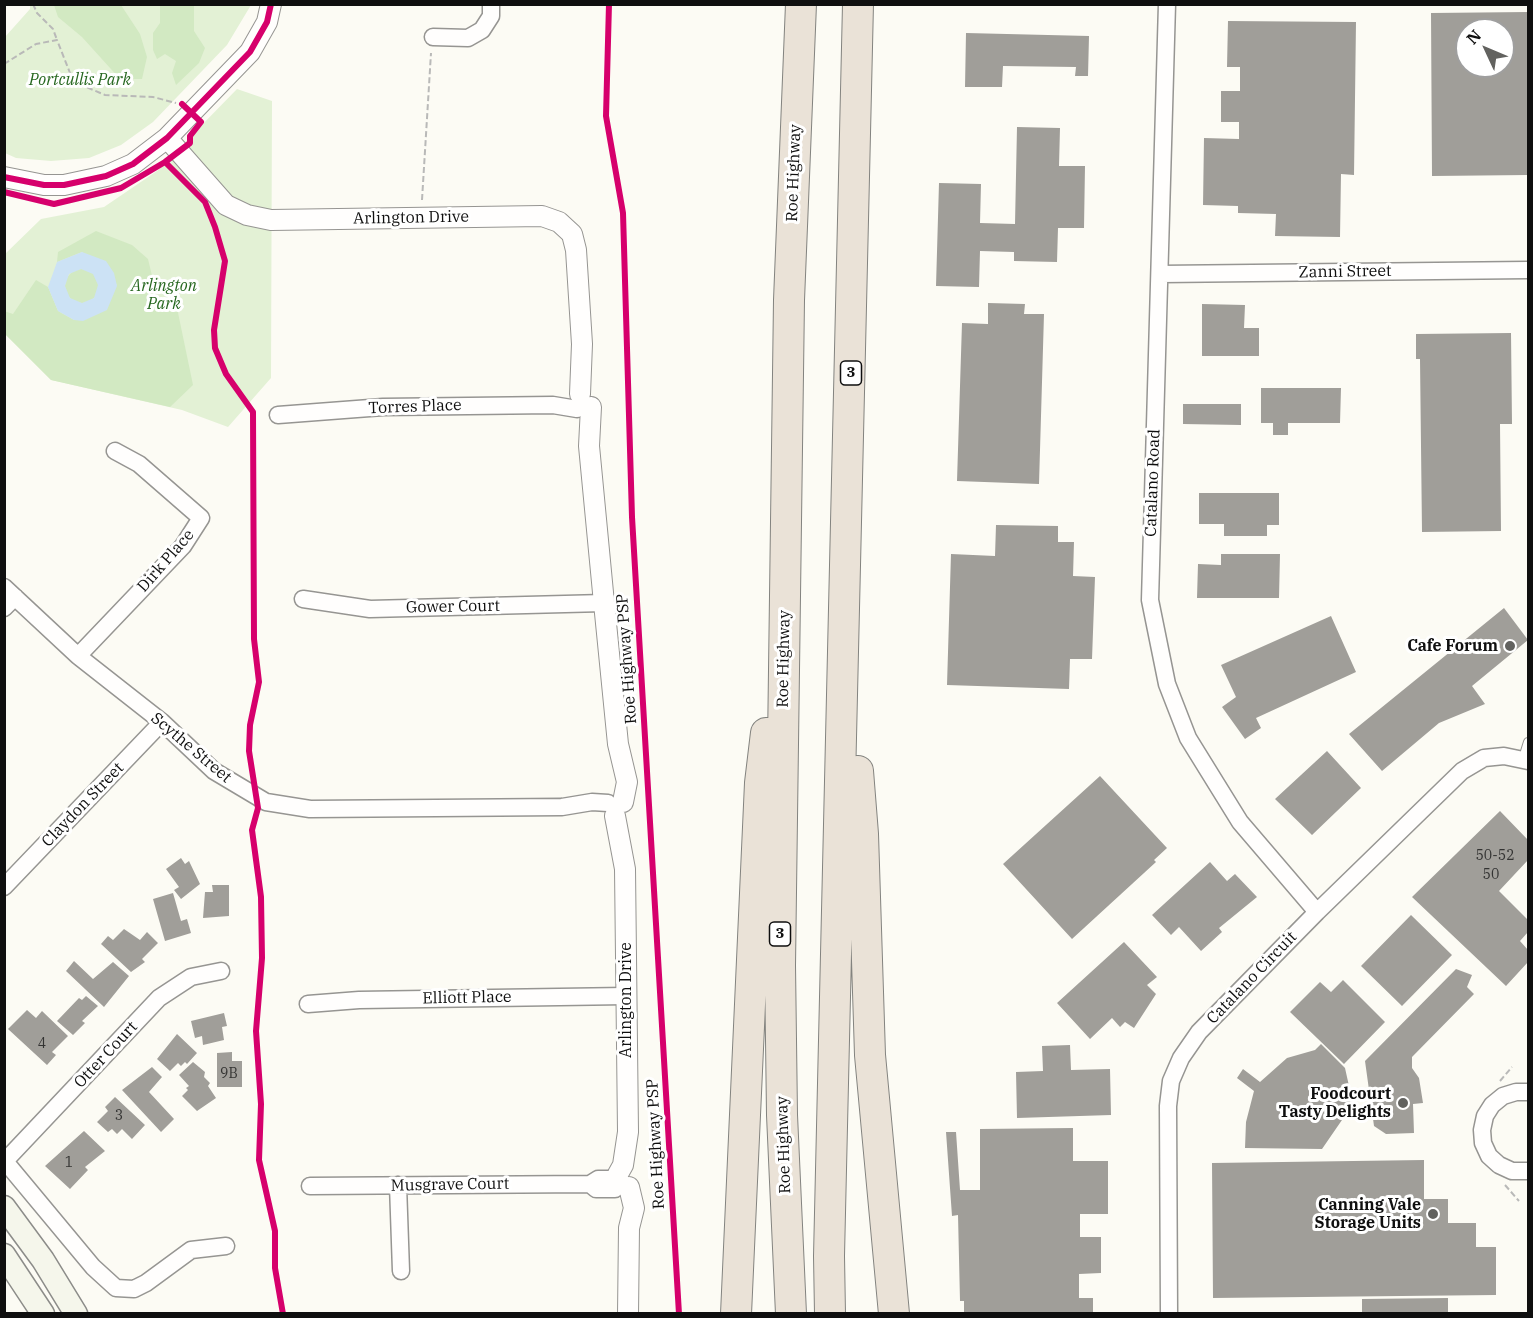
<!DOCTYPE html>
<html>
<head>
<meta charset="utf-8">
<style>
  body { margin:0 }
  #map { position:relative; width:1533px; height:1318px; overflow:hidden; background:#fcfbf4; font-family:"IBM Plex Serif",serif }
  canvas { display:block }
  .frame { position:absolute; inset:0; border:6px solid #0f0f0f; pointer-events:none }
  .north { position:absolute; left:1455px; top:18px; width:60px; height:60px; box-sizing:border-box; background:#fff; border:2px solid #9f9f9f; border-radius:50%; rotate:314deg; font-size:16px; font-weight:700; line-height:24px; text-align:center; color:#0f0f0f }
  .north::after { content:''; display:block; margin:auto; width:21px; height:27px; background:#62625f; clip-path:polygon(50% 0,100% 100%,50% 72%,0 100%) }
</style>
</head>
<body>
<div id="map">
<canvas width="1533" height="1318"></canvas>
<div class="frame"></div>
<div class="north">N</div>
</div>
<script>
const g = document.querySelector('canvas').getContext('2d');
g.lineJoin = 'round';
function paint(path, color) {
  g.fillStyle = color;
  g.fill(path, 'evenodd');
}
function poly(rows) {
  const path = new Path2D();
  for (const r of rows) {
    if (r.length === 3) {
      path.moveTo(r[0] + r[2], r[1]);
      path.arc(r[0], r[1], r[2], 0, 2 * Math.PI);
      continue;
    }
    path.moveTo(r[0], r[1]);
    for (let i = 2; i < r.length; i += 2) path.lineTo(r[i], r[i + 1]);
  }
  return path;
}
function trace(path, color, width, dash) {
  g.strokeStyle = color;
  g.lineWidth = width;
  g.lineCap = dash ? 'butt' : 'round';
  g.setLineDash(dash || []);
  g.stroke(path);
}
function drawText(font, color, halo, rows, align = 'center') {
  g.font = font + ' "IBM Plex Serif",serif';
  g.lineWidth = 6;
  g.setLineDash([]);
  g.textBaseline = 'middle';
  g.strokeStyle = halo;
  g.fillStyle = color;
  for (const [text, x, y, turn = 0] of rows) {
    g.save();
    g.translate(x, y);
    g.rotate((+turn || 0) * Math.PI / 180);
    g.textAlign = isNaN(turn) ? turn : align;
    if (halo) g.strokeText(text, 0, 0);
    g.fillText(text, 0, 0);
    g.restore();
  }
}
const green = poly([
  [30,5,251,5,227,45,153,122,121,145,89,158,51,161,16,158,5,153,5,37,30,9],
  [237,89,272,101,271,378,228,427,182,410,51,380,5,334,4,255,41,219,104,207,157,171]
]);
const forest = poly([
  [54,5,121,5,140,34,147,57,142,79,120,79,82,37,58,17],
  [160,5,194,5,194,31,205,48,199,63,176,85,172,73,176,61,165,54,157,59,153,50,153,33,160,23],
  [96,231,132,245,148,259,159,305,176,303,193,385,170,407,51,380,5,334,4,311,13,314,36,280,48,287,58,311,74,320,117,285,82,252,57,262,58,252],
  [82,286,17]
]);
const water = poly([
  [82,252,106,261,114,273,117,286,107,310,83,321,74,320,58,311,48,287,57,262],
  [81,269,93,274,98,285,94,298,82,303,70,298,65,286,69,274]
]);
const building = poly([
  [1528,12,1528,175,1432,176,1431,13],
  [1467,30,1503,30,1503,66,1467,66],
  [1228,21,1356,22,1354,175,1341,174,1340,237,1275,236,1276,214,1238,213,1238,206,1203,205,1204,138,1239,139,1239,122,1221,122,1221,91,1240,91,1240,67,1227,67],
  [966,33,1089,36,1088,76,1075,76,1076,67,1003,66,1002,87,965,87],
  [1017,127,1060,128,1059,166,1085,166,1084,228,1058,228,1057,262,1014,261,1014,252,980,251,979,287,936,286,939,183,981,184,980,223,1015,224],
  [988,303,1025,304,1024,314,1044,314,1039,484,957,481,962,323,988,324],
  [1202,304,1245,305,1244,328,1259,328,1259,356,1202,356],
  [1511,333,1512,424,1500,424,1501,531,1422,532,1420,359,1416,359,1416,334],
  [1261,388,1341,388,1340,423,1288,423,1288,435,1273,435,1273,423,1261,423],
  [1183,404,1241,404,1241,425,1183,424],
  [1199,493,1279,493,1279,525,1267,525,1267,536,1224,536,1224,524,1199,524],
  [996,525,1058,526,1058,542,1074,542,1073,576,1095,577,1092,659,1070,659,1069,689,947,685,951,554,995,556],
  [1221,554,1280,554,1279,598,1197,598,1198,564,1221,565],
  [1504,608,1528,640,1472,686,1485,704,1439,723,1382,771,1349,734],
  [1331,616,1356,672,1256,718,1261,728,1245,739,1222,707,1236,697,1221,665],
  [1327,751,1361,788,1312,835,1275,799],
  [1100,776,1167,848,1154,860,1156,862,1072,939,1003,864],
  [1500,811,1528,840,1528,860,1499,891,1528,920,1528,932,1520,941,1528,950,1528,962,1506,986,1412,897],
  [181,858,185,864,189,861,200,884,181,899,174,890,179,887,166,869],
  [1210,862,1227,881,1235,874,1257,897,1219,928,1222,932,1201,951,1179,927,1171,935,1152,915],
  [212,885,229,885,229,916,203,918,205,892,213,892],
  [173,893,181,921,187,919,191,933,165,941,153,899],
  [1411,915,1452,955,1402,1006,1361,966],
  [124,929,140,940,147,932,158,943,142,959,145,962,131,972,101,944,108,936,113,940],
  [1124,942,1157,977,1147,985,1156,994,1134,1028,1125,1022,1120,1027,1112,1018,1090,1039,1057,1003],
  [74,961,93,979,113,962,129,976,104,1007,66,971],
  [1456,969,1472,975,1467,987,1474,994,1412,1057,1412,1068,1419,1078,1423,1103,1413,1104,1414,1133,1386,1134,1374,1126,1365,1061],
  [1343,980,1385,1022,1344,1064,1290,1012,1320,982,1331,992],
  [86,996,98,1006,82,1021,85,1023,73,1035,57,1021,79,998,82,1000],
  [27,1010,36,1018,42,1011,68,1036,52,1052,56,1055,47,1065,8,1029],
  [224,1013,227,1026,222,1027,224,1040,203,1045,202,1036,195,1038,191,1021],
  [177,1034,197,1053,187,1064,185,1062,181,1066,178,1063,170,1071,157,1059],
  [1321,1044,1345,1068,1353,1104,1322,1149,1245,1148,1246,1122,1254,1091,1237,1078,1243,1069,1260,1082,1287,1058,1315,1050],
  [1070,1045,1071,1070,1110,1069,1111,1115,1017,1118,1016,1072,1043,1071,1042,1046],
  [232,1052,232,1061,242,1061,242,1087,217,1087,217,1053],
  [193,1062,205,1072,204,1077,210,1083,208,1086,216,1098,197,1111,182,1096,188,1090,186,1088,189,1086,179,1075],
  [152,1067,162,1077,149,1092,174,1119,161,1132,122,1090],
  [115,1097,145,1125,132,1139,122,1129,117,1134,112,1129,108,1132,97,1122,108,1111,105,1107],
  [1073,1128,1073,1161,1108,1161,1108,1214,1080,1214,1080,1237,1101,1237,1101,1273,1079,1274,1079,1298,1093,1298,1093,1314,964,1314,964,1301,960,1301,958,1215,952,1216,946,1132,956,1132,960,1190,980,1190,980,1129],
  [84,1131,105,1151,85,1167,88,1170,70,1189,45,1166],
  [1424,1160,1424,1199,1448,1199,1448,1223,1476,1223,1476,1247,1496,1247,1496,1295,1213,1298,1212,1163],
  [1448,1298,1448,1314,1362,1314,1362,1299]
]);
const path = poly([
  [33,4,37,13,53,29,57,40],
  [4,64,36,44,57,40,70,73,86,87,105,95,153,97,176,103],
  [422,200,431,53],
  [1500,1081,1512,1067],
  [1505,1185,1519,1201]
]);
const service = poly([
  [1523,758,1528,742]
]);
const minor = poly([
  [1167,4,1150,600,1167,684,1188,738,1240,822,1317,912],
  [433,37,468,38,482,30,491,16,491,4],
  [1161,274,1528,270],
  [278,415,383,407,553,405,577,409],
  [4,587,78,656,162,722,214,771,266,802,310,809,562,807,592,802,608,803],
  [303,599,370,609,604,603],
  [4,608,15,597],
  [78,656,183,546,201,518,139,464,115,451],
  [4,887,162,722],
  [308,1004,359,1000,626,996],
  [1528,1092,1516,1092,1503,1096,1492,1105,1485,1116,1482,1130,1483,1143,1489,1156,1499,1165,1512,1171,1528,1171],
  [4,1160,93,1267,116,1288,134,1289,146,1283,191,1250,226,1246],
  [5,1161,159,998,191,977,221,971],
  [613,1179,598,1179,590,1184,596,1189,615,1189],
  [398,1185,401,1271],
  [310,1186,590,1184],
  [1169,1314,1168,1106,1171,1081,1181,1058,1199,1032,1317,912,1462,771,1484,758,1504,756,1528,761]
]);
const tertiary = poly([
  [167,138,226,205,247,215,271,220,542,216,559,222,572,234,576,250,582,344,580,394],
  [4,177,44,185,64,185,106,176,133,164,167,138,250,52,267,22,271,4],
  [591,407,589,446,604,603,618,744,627,782,623,802],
  [615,816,625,869,628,1132,623,1165,618,1174],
  [628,1314,629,1228,634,1208,629,1187]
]);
const secondary = poly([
  [4,1207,43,1260,76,1314],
  [4,1255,43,1314]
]);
const motorway = poly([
  [858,771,863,834,870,1055,894,1314],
  [736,1314,760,783,766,733],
  [791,1314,782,1115,780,965,789,300,801,4],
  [830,1314,829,1256,858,4]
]);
const cycleway = poly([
  [609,4,606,116,623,213,632,517,679,1314],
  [165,162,205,202,215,227,225,261,214,330,215,348,226,374,253,412,254,639,259,682,250,725,249,751,258,808,252,830,261,897,262,958,256,1031,261,1104,259,1160,275,1231,275,1268,283,1314],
  [4,177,44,185,64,185,106,176,133,164,167,138,250,52,267,22,271,4],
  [4,192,54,204,121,188,165,162,190,143,190,136,201,122,182,104]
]);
const markers = [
  [1510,646,6,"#62625f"],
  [1403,1103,6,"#62625f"],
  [1433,1214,6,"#62625f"]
];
const numberNames = [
  ["50-52",1495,856],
  ["50",1491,875],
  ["4",42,1044],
  ["9B",229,1074],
  ["3",119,1116],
  ["1",69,1163]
];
const shields = [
  [851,373,21],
  [780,934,21]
];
const shieldNames = [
  ["3",851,373],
  ["3",780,934]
];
const parkNames = [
  ["Portcullis Park",80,80],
  ["Arlington",164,286],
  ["Park",164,304]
];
const streetNames = [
  ["Roe Highway",794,173,-88],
  ["Arlington Drive",411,218,-1],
  ["Zanni Street",1345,272,-1],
  ["Torres Place",415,407,-2],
  ["Catalano Road",1153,483,-88],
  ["Dirk Place",166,561,-49],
  ["Gower Court",453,607,-1],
  ["Roe Highway PSP",627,659,-94],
  ["Roe Highway",784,659,-89],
  ["Scythe Street",191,748,40],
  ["Claydon Street",83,805,-46],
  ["Catalano Circuit",1252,978,-46],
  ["Elliott Place",467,998,-1],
  ["Arlington Drive",626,1000,-90],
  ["Otter Court",106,1055,-47],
  ["Roe Highway PSP",656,1144,-93],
  ["Roe Highway",784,1145,-92],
  ["Musgrave Court",450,1185,-1]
];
const poiNames = [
  ["Cafe Forum",1498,646],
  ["Foodcourt",1391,1094],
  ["Tasty Delights",1391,1112],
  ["Canning Vale",1421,1205],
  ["Storage Units",1421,1223]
];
paint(green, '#e3f1d5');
paint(forest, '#d2e9c2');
paint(water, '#cce2f5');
paint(building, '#a09e99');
trace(service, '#969592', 10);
trace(minor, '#969592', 19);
trace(tertiary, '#969592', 22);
trace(secondary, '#8c8c89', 25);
trace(motorway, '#83837f', 32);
trace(path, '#b9b9b8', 2, [6, 3]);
trace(service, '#fffefd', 8);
trace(minor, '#fffefd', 16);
trace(tertiary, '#fffefd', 20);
trace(secondary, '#f5f6eb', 22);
trace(motorway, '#eae2d7', 30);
trace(cycleway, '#d6006c', 6);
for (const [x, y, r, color] of markers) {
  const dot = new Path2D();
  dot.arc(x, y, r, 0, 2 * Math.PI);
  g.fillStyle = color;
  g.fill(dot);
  trace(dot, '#fff', 2);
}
drawText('14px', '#333332', null, numberNames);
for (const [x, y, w] of shields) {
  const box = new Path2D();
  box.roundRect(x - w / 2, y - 12, w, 24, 4.5);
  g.fillStyle = '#fff';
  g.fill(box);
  trace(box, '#0f0f0f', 1.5);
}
drawText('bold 15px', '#0f0f0f', null, shieldNames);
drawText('italic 16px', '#26671f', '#fff', parkNames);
drawText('16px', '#0f0f0f', '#fff', streetNames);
drawText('bold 16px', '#0f0f0f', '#fff', poiNames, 'right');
</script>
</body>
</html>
